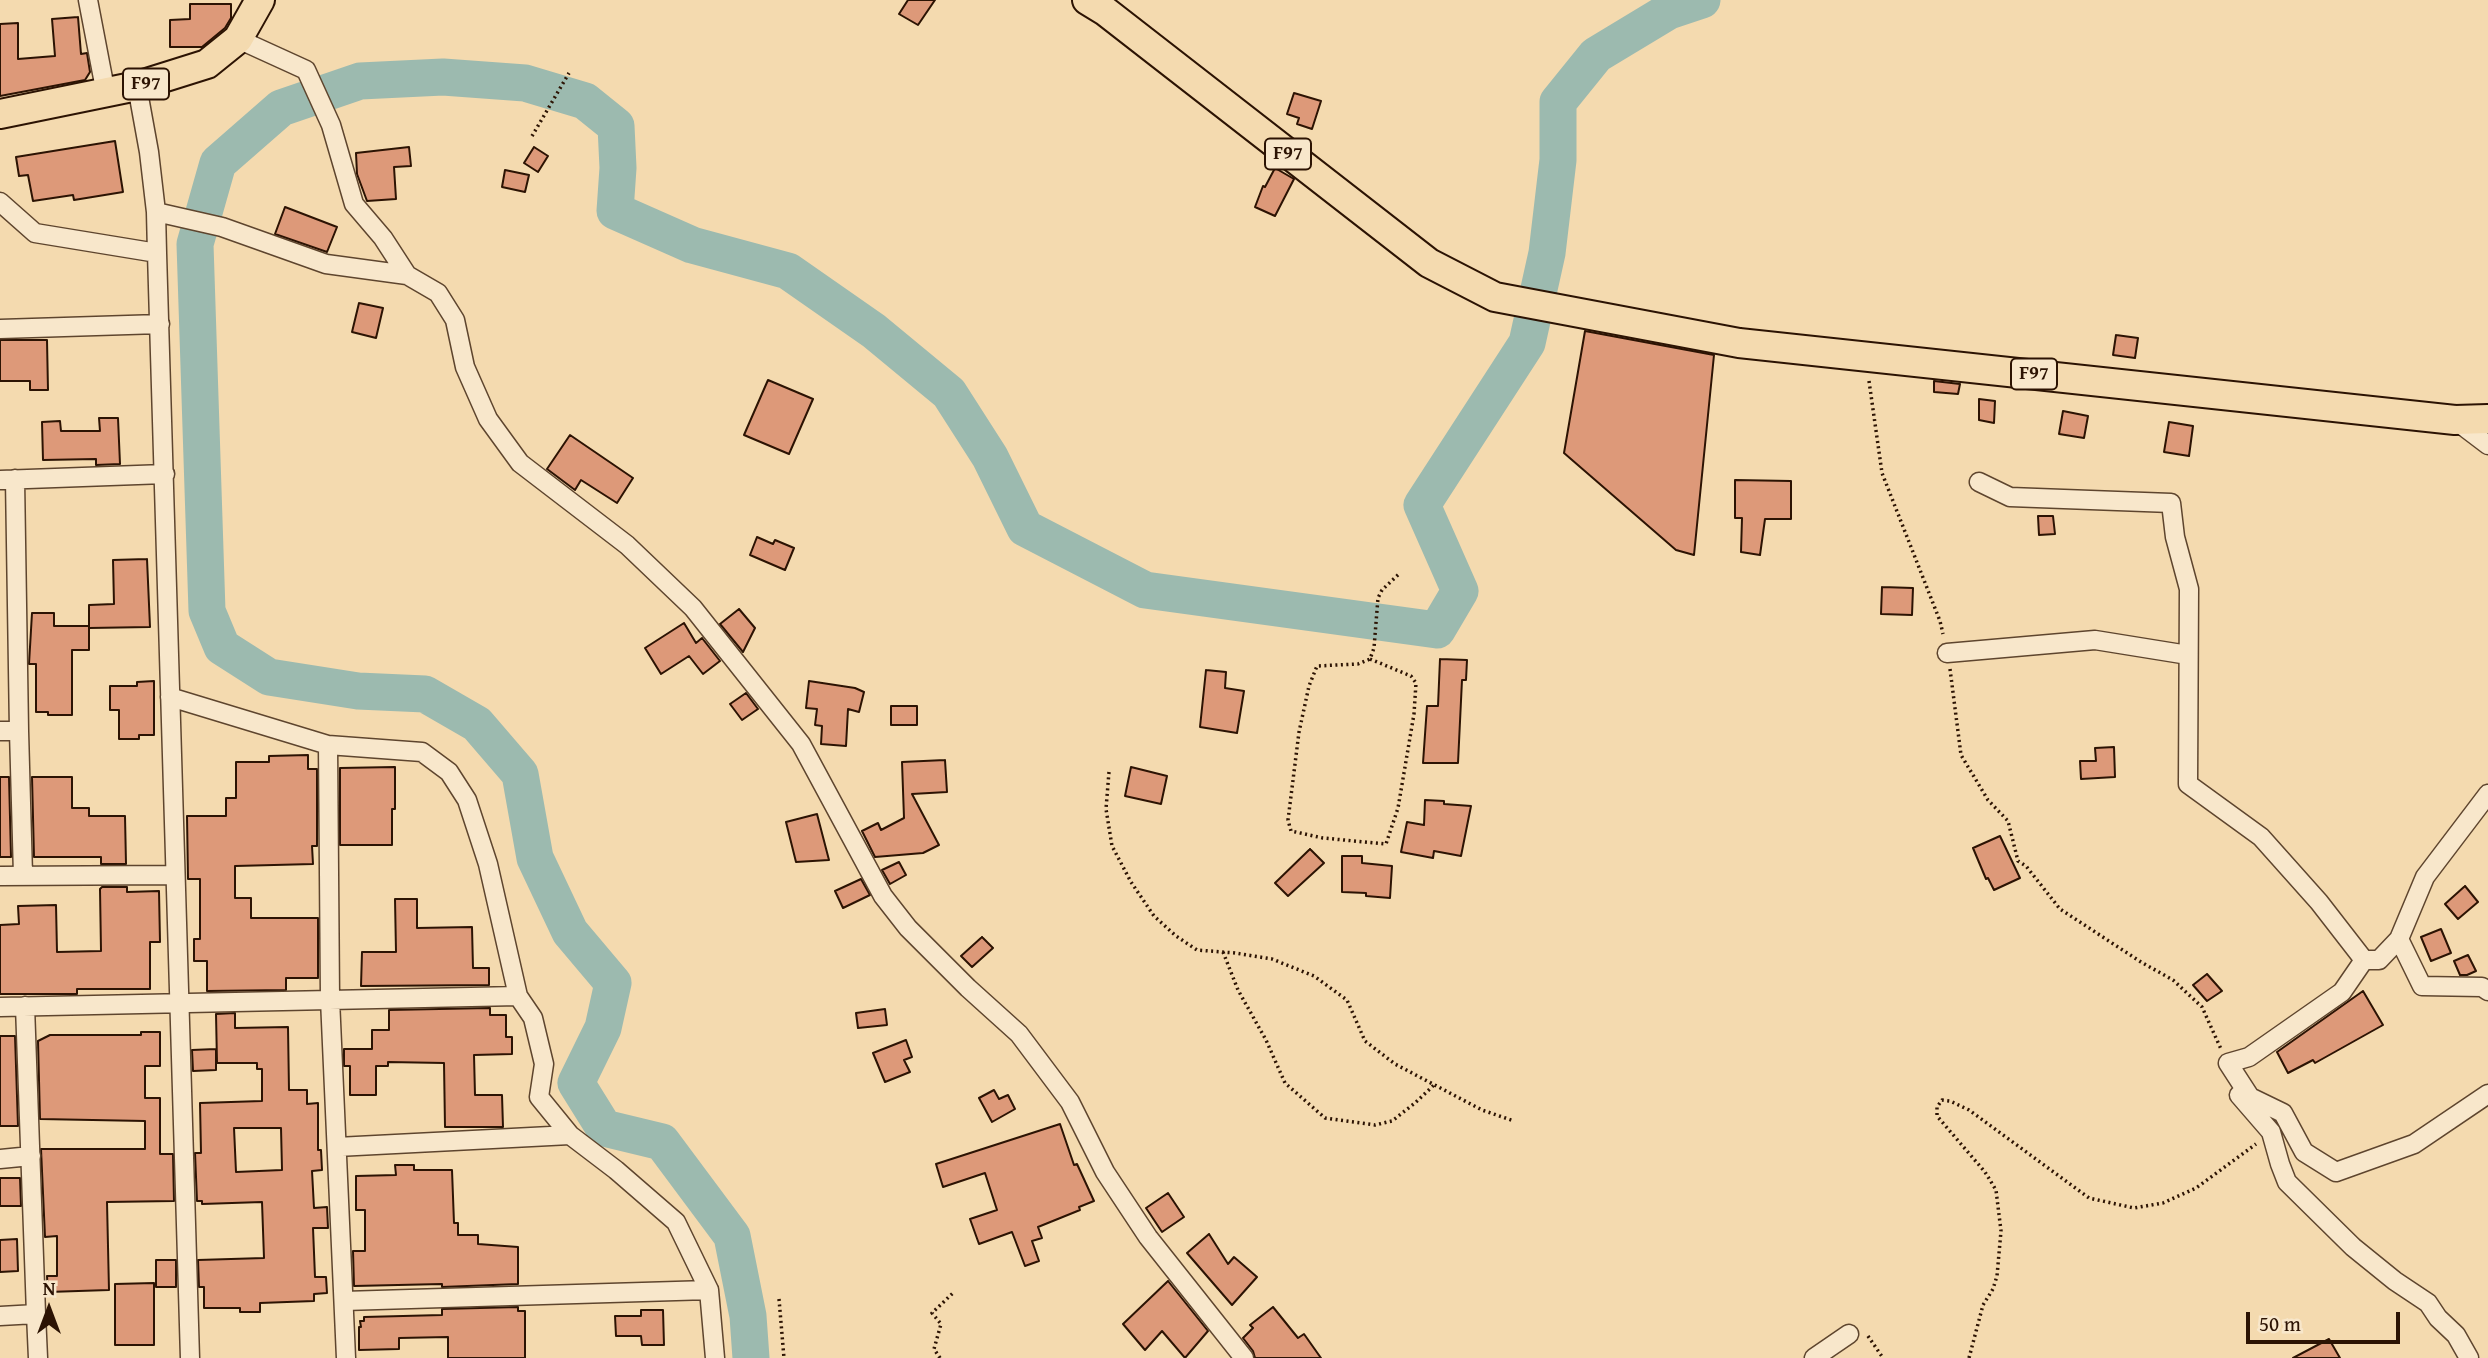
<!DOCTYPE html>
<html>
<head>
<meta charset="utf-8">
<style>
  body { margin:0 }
  #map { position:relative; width:2488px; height:1358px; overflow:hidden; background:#f4daaf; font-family:"Gentium Book Plus",serif }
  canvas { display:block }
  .north { position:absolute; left:14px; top:1274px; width:70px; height:70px; -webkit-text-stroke:5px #f8e7cb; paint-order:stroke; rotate:0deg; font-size:19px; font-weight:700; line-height:28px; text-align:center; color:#2c1303 }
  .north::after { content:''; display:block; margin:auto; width:24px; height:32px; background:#2c1303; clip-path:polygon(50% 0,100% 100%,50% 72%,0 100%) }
  .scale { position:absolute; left:2246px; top:1312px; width:154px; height:32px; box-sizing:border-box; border:4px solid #2c1303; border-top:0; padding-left:9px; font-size:21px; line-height:24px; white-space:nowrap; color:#2c1303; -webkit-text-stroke:5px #f8e7cb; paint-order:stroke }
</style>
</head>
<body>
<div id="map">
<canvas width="2488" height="1358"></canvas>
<div class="north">N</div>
<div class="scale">50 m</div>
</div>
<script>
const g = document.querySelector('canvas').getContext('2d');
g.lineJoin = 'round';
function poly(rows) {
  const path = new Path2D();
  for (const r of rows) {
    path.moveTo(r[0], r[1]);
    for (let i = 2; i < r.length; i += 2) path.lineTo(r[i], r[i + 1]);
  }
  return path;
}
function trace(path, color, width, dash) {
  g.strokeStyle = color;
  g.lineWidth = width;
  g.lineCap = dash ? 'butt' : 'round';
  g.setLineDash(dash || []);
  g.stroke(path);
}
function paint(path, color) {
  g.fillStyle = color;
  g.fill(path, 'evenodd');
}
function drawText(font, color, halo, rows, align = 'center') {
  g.font = font + ' "Gentium Book Plus",serif';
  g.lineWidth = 6;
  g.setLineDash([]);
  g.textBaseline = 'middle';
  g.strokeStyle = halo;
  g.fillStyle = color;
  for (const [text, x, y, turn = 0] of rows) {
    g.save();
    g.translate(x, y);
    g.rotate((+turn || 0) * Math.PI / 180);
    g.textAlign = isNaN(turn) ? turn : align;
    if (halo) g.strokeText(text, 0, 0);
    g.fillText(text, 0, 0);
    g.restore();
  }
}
const river = poly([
  [751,1358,748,1316,732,1236,662,1142,604,1128,576,1083,603,1028,613,983,570,932,535,858,520,774,477,724,425,694,358,691,269,677,222,647,207,611,195,244,218,163,281,108,360,81,443,77,525,83,585,101,616,126,618,168,615,211,692,245,788,271,874,331,949,393,990,457,1025,528,1145,590,1437,630,1460,591,1422,505,1527,343,1547,253,1558,160,1558,102,1596,55,1669,11,1702,0]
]);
const building = poly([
  [908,0,935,0,918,25,899,14,908,0],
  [190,4,231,4,231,18,225,28,202,47,170,47,170,20,190,19,190,4],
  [78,17,81,54,87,53,90,72,85,80,0,96,0,24,18,23,18,59,55,56,52,19,78,17],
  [1294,93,1321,101,1312,129,1297,124,1299,118,1287,114,1294,93],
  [115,141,123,192,74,200,73,195,33,201,28,175,19,176,16,157,115,141],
  [409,147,411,166,394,167,396,199,367,201,357,174,356,153,409,147],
  [534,147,548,156,538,172,524,163,534,147],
  [1275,168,1294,179,1275,216,1255,207,1263,186,1265,187,1275,168],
  [505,170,529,175,525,192,502,187,505,170],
  [285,207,337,227,327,252,275,234,285,207],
  [359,303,383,308,376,338,352,332,359,303],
  [1585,331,1714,355,1694,555,1676,550,1564,453,1585,331],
  [2116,335,2138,338,2135,358,2113,355,2116,335],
  [0,340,47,340,48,390,30,390,30,381,0,381,0,340],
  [768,380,813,399,789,454,744,435,768,380],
  [1934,381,1960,384,1958,394,1934,392,1934,381],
  [1979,399,1995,401,1994,423,1979,420,1979,399],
  [2063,411,2088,416,2084,438,2059,434,2063,411],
  [99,418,118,418,120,464,96,465,96,459,43,460,42,422,60,421,61,431,100,431,99,418],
  [2169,422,2193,426,2189,456,2164,452,2169,422],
  [570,435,633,478,617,503,581,480,575,490,547,469,570,435],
  [1735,480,1791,481,1791,519,1765,519,1760,555,1741,552,1742,518,1735,518,1735,480],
  [2038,516,2053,516,2055,534,2039,535,2038,516],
  [757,537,773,544,775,540,794,548,785,570,750,555,757,537],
  [147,559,150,627,89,628,89,605,114,604,113,560,147,559],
  [1882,587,1913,588,1912,615,1881,614,1882,587],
  [739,609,755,628,743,652,720,624,739,609],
  [32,613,54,613,54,626,89,626,89,650,72,650,72,715,48,715,48,712,36,712,36,664,29,664,32,613],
  [684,623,696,643,702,638,720,661,703,674,689,656,661,674,645,648,684,623],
  [1440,659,1467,660,1466,680,1462,680,1458,763,1423,763,1427,706,1438,706,1440,659],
  [1206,670,1226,672,1225,688,1244,691,1237,733,1200,727,1206,670],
  [154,681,154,735,139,735,139,739,119,739,119,710,110,710,110,686,137,686,137,682,154,681],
  [809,681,855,688,864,692,859,712,848,709,846,746,821,744,822,726,815,725,817,709,806,708,809,681],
  [746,693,758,709,742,720,730,704,746,693],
  [891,706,917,706,917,725,891,725,891,706],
  [2114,747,2115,777,2081,779,2080,761,2096,761,2095,748,2114,747],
  [308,755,308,769,317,769,317,846,312,846,313,864,235,866,235,898,251,898,251,918,318,918,318,978,286,978,286,990,207,991,207,961,194,961,194,939,200,939,200,879,188,879,187,816,226,816,226,798,236,798,236,762,269,762,269,756,308,755],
  [945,760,947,792,912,794,939,845,923,853,875,857,862,831,878,823,881,830,904,818,902,762,945,760],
  [395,767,395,809,392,809,392,845,340,845,340,768,395,767],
  [1131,767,1167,776,1161,804,1125,796,1131,767],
  [0,777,9,777,11,857,0,857,0,777],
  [32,777,72,777,72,808,89,808,89,816,125,816,126,864,101,864,101,857,34,857,32,777],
  [1425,800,1444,801,1444,804,1471,806,1461,856,1434,851,1433,858,1401,852,1407,822,1424,825,1425,800],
  [817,814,829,860,796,862,786,822,817,814],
  [2000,836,2020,878,1994,890,1988,878,1986,879,1973,848,2000,836],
  [1310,849,1324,863,1288,896,1275,883,1310,849],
  [1342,856,1362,856,1362,863,1392,866,1390,898,1366,896,1366,893,1342,892,1342,856],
  [899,862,906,875,890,884,882,870,899,862],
  [861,879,870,895,843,908,835,891,861,879],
  [2465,886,2478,902,2458,919,2445,904,2465,886],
  [102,887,127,887,127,892,159,891,160,942,150,942,150,989,77,989,77,994,0,994,0,925,19,924,18,906,56,905,57,952,101,951,100,889,102,887],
  [395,899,417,899,417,928,472,927,473,968,489,968,489,985,361,986,362,952,396,952,395,899],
  [2441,929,2451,953,2431,961,2421,937,2441,929],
  [982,937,993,948,972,967,961,956,982,937],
  [2468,955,2476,971,2467,975,2460,975,2454,961,2468,955],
  [2207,974,2222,991,2207,1001,2193,985,2207,974],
  [2363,991,2383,1025,2315,1063,2313,1060,2288,1073,2277,1052,2363,991],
  [490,1008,490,1015,506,1015,506,1037,512,1037,512,1054,474,1055,475,1095,502,1095,503,1127,445,1127,444,1063,388,1062,388,1066,376,1066,376,1095,350,1095,350,1066,344,1066,344,1049,372,1049,372,1030,389,1030,389,1010,490,1008],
  [885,1009,887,1025,858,1028,856,1013,885,1009],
  [235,1013,235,1028,288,1027,289,1090,307,1090,307,1104,318,1103,318,1150,321,1150,322,1170,312,1171,314,1208,327,1207,328,1228,313,1228,315,1277,326,1277,327,1293,314,1294,314,1301,260,1303,260,1312,240,1312,240,1308,204,1308,204,1287,199,1287,198,1260,264,1258,262,1202,202,1204,202,1201,197,1201,195,1153,201,1153,200,1103,262,1101,262,1069,257,1069,257,1063,217,1063,216,1014,235,1013],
  [234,1128,281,1128,282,1170,236,1172,234,1128],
  [141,1032,160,1032,160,1066,145,1066,145,1098,160,1098,160,1154,173,1154,174,1201,107,1202,109,1290,48,1292,47,1276,57,1276,57,1236,45,1237,41,1149,145,1149,145,1121,40,1119,38,1041,50,1035,141,1035,141,1032],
  [0,1036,15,1036,18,1126,0,1126,0,1036],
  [906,1040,912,1057,904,1060,910,1072,885,1082,873,1053,906,1040],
  [216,1049,216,1070,193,1071,192,1050,216,1049],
  [994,1090,999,1099,1008,1095,1015,1109,992,1122,979,1098,994,1090],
  [1060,1124,1074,1165,1077,1164,1094,1201,1079,1207,1080,1210,1038,1227,1042,1238,1032,1241,1039,1261,1025,1266,1012,1232,979,1244,970,1219,997,1210,985,1173,943,1187,936,1164,1060,1124],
  [395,1165,414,1165,414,1170,452,1170,454,1223,458,1223,458,1235,478,1235,478,1244,518,1247,518,1284,442,1287,442,1284,354,1286,353,1251,365,1251,365,1210,356,1210,356,1176,396,1175,395,1165],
  [0,1178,20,1178,21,1206,0,1206,0,1178],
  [1168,1193,1184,1217,1162,1232,1146,1208,1168,1193],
  [1209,1234,1228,1264,1234,1257,1257,1277,1232,1305,1187,1253,1209,1234],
  [17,1239,18,1271,0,1272,0,1240,17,1239],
  [156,1260,176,1260,176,1287,156,1287,156,1260],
  [1168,1281,1208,1331,1185,1358,1162,1331,1145,1350,1123,1324,1168,1281],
  [154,1283,154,1345,115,1345,115,1284,154,1283],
  [518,1307,518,1311,525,1311,525,1358,448,1358,448,1337,399,1338,399,1349,359,1350,359,1327,361,1327,360,1321,364,1321,364,1317,442,1315,442,1309,518,1307],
  [1273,1307,1298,1338,1304,1334,1321,1358,1255,1358,1253,1351,1243,1338,1253,1328,1250,1325,1273,1307],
  [641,1310,663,1310,664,1345,642,1345,641,1336,616,1336,615,1316,641,1316,641,1310],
  [2329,1339,2340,1358,2293,1358,2329,1339]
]);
const path = poly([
  [532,136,569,73],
  [1869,381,1882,473,1940,621,1943,634],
  [1370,659,1411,676,1416,683,1414,714,1398,808,1386,844,1323,838,1291,831,1288,820,1299,732,1309,686,1317,666,1358,664,1370,659,1374,648,1378,598,1382,590,1400,573],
  [1950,669,1961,755,1988,800,2008,821,2018,861,2026,866,2060,909,2141,962,2173,980,2202,1007,2221,1049],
  [1109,772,1106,809,1112,846,1131,882,1154,916,1176,936,1197,950,1235,953,1272,959,1314,976,1347,1000,1365,1041,1395,1064,1482,1110,1514,1121],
  [1223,952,1238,990,1266,1040,1285,1083,1325,1118,1375,1125,1392,1121,1415,1103,1434,1085],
  [779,1299,784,1358],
  [1868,1336,1883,1358],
  [940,1358,934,1349,941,1324,932,1313,953,1293],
  [1969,1358,1983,1305,1993,1289,1997,1276,2001,1231,1996,1190,1985,1172,1937,1116,1937,1107,1942,1100,1950,1101,1969,1110,2089,1198,2134,1208,2163,1203,2196,1188,2256,1144]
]);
const minor = poly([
  [88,0,106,94],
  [238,39,306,70,331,125,354,204,383,238,407,275,438,293,455,320,465,367,488,419,520,463,627,545,693,608,801,744,883,896,908,928,968,988,1019,1034,1070,1102,1105,1172,1148,1237,1244,1358],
  [137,86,149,152,156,212,157,253],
  [0,202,35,233,157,253,190,1358],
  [156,212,222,227,326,264,407,275],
  [0,329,160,324],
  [2455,420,2488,445],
  [0,480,165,474],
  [1979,482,2010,497,2171,503,2175,537,2189,589,2188,784,2261,837,2319,902,2364,960],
  [1947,653,2095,640,2188,655],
  [170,697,328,745,422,752,449,772,467,800,488,864,518,996,533,1018,544,1064,539,1097,570,1135,616,1170,676,1222,709,1290,715,1358],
  [0,731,19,731,15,479],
  [19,731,23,875],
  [328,745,330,999,346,1358],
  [2488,794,2425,877,2399,939,2422,986,2482,987,2488,991],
  [0,876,174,875],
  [2399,939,2379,960,2364,960,2342,992,2249,1057,2228,1063,2250,1097,2283,1113,2304,1152,2336,1172,2414,1144,2488,1094],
  [0,1007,518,996],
  [2239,1095,2271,1132,2280,1164,2287,1182,2353,1247,2395,1281,2428,1303,2438,1318,2456,1335,2469,1358],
  [337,1147,570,1135],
  [0,1159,31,1156],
  [344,1301,709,1290],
  [36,1314,38,1358],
  [0,1316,36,1314,25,1006],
  [1814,1358,1849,1334]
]);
const primary = poly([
  [1087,0,1105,11,1429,263,1495,297,1739,343,2455,420,2488,419],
  [0,114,137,86,207,64,238,39,260,0]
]);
const shields = [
  [146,84,46],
  [1288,154,46],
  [2034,374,46]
];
const shieldNames = [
  ["F97",146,84],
  ["F97",1288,154],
  ["F97",2034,374]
];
trace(river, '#9cbaaf', 37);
paint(building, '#dd9979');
trace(building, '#2c1303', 2);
trace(minor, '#5e452e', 21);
trace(primary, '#2c1303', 32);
trace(path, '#2c1303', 3.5, [2, 3.5]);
trace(minor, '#f8e7cb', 18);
trace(primary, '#f4daaf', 28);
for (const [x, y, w] of shields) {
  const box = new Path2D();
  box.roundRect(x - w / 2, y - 15.5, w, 31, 5);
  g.fillStyle = '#f8e7cb';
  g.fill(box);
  trace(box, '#2c1303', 2);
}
drawText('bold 19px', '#2c1303', null, shieldNames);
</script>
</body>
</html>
